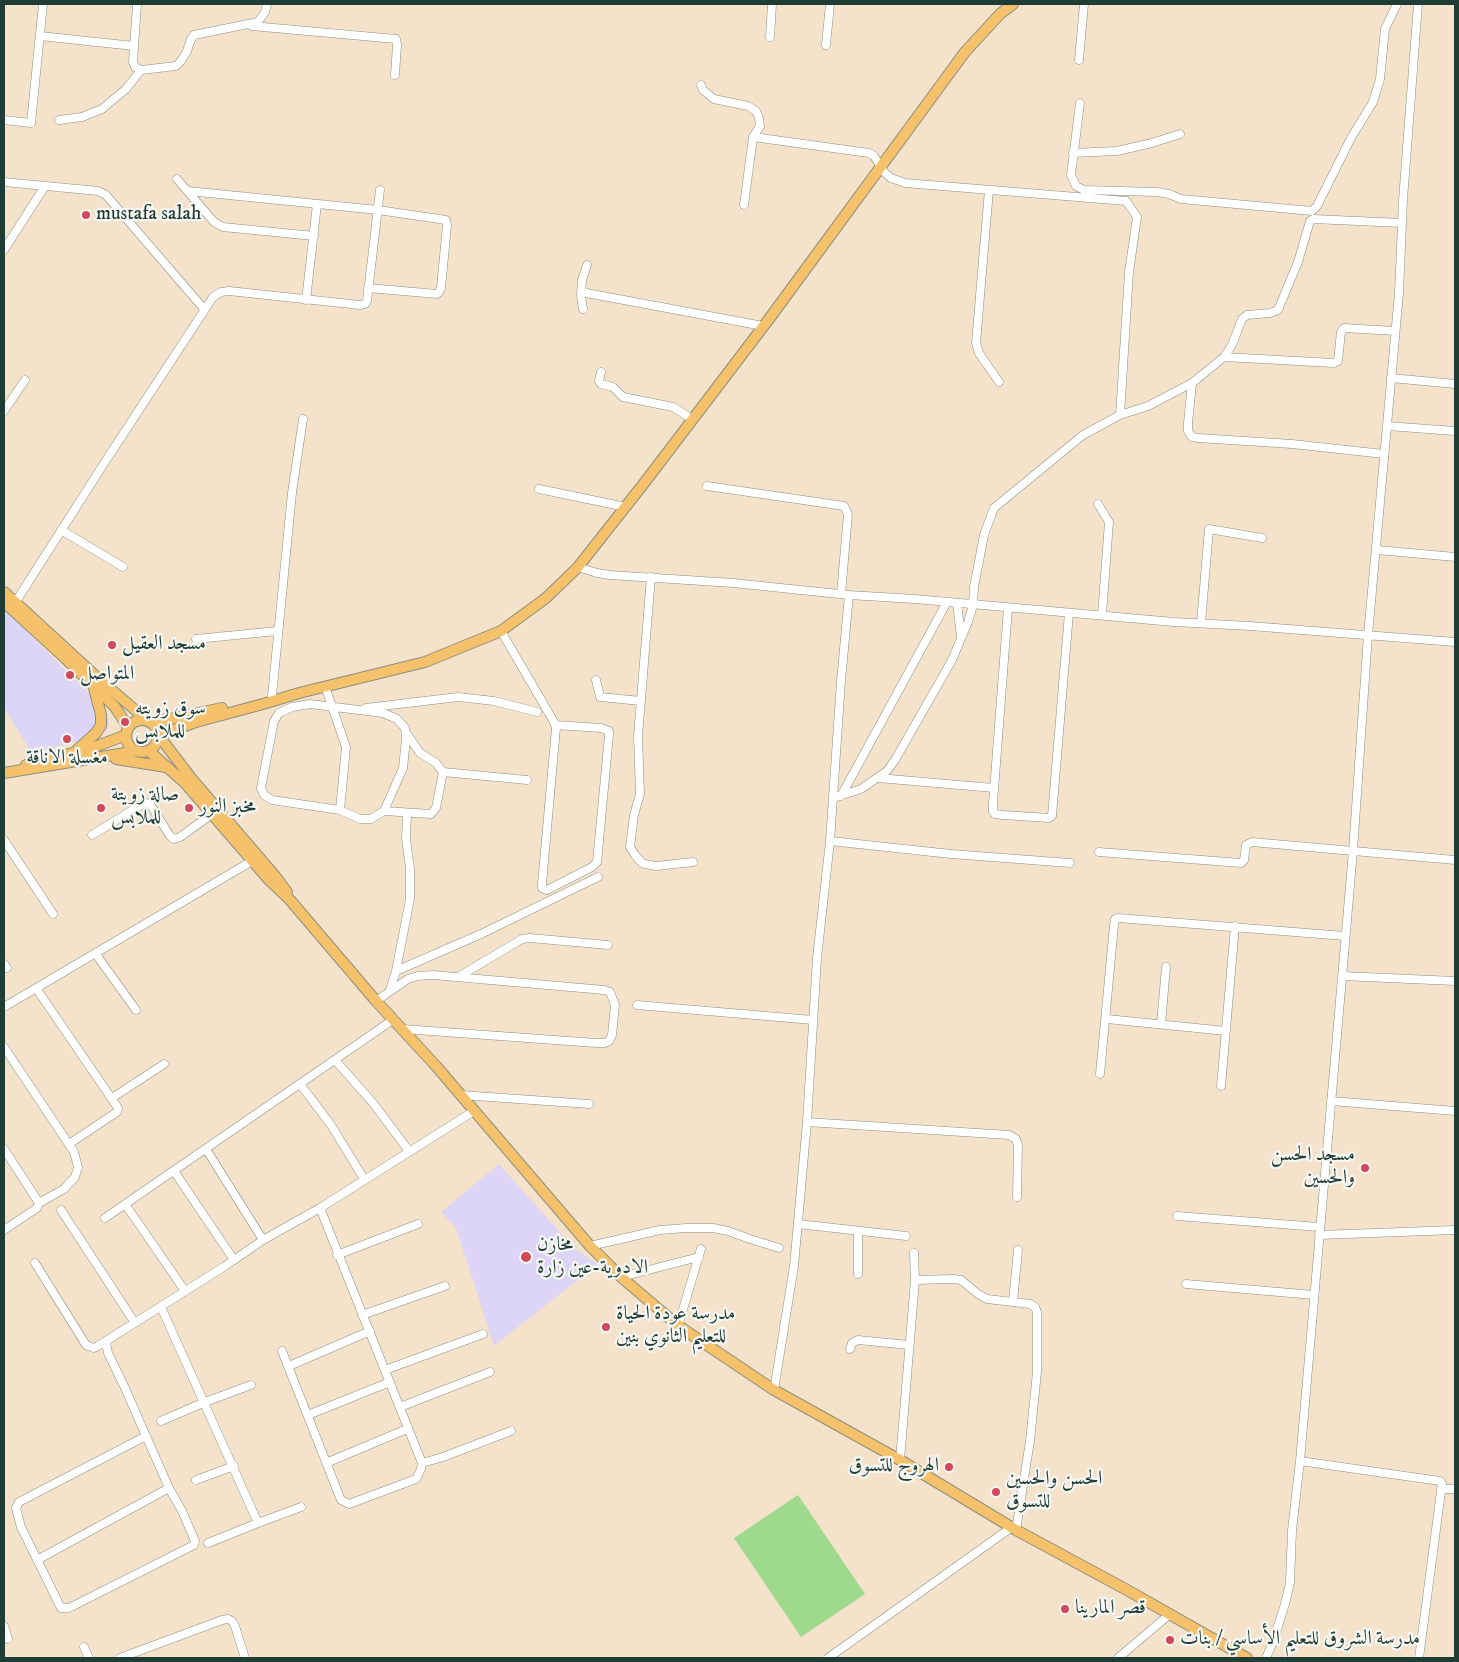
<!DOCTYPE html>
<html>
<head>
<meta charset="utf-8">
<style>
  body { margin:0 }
  #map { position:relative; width:1459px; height:1662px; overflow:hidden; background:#f4e2cb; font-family:"IM FELL DW Pica",serif }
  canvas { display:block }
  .frame { position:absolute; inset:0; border:5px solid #1f3d34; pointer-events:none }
</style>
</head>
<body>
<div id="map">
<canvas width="1459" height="1662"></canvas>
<div class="frame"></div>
</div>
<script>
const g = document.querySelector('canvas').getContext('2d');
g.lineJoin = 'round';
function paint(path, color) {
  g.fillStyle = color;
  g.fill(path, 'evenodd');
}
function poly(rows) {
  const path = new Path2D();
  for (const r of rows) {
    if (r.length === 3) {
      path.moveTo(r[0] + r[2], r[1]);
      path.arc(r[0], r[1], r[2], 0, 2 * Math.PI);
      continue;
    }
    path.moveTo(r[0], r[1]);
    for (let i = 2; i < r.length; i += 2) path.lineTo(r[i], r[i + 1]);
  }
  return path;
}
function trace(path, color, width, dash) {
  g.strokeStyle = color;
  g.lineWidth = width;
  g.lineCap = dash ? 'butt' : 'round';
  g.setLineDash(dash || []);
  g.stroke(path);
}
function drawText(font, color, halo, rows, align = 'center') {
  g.font = font + ' "IM FELL DW Pica",Amiri,serif';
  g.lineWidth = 4.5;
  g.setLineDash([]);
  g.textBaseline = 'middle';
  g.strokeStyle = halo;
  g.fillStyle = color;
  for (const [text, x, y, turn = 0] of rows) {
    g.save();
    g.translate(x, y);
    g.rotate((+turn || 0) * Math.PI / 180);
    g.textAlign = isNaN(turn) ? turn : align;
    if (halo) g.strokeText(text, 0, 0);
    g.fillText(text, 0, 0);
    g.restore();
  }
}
const built = poly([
  [4,609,103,707,109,721,107,731,99,736,32,753,4,708],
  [499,1164,575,1249,598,1264,494,1346,456,1228,441,1212]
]);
const green = poly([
  [798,1495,865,1594,801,1637,734,1538]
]);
const minor = poly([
  [137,4,133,62,135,67,141,70,176,66,181,61,187,51,191,39,194,35,258,22,265,12,267,4],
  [252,26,396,39,397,45,395,75],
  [40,36,134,46],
  [770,37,772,4],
  [826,45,830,4],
  [1079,60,1084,4],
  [701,85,703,90,714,99,748,106,756,111,759,118,760,126,753,137,869,153,874,156,884,172,891,178,905,183,1126,201,1137,217,1129,272,1120,415,1148,406,1192,383],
  [1080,103,1071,175,1076,186,1084,190,1157,192,1169,194,1181,199,1312,211,1317,206,1351,138,1373,102,1380,79,1385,29,1397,4],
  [4,120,31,123,43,4],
  [59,120,82,117,102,109,126,89,141,70],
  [1073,153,1117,151,1152,143,1180,134],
  [177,179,214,222,223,227,314,236],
  [4,182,98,191,106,195,204,309],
  [989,190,976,343,979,353,999,382],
  [188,191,378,210,446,220,447,225,441,288,439,292,437,294,368,288],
  [744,205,753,137],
  [4,250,45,186],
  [581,292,763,326],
  [306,300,317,204],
  [583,309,581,296,582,280,587,265],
  [1224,357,1334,363,1338,361,1341,332,1344,328,1395,331],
  [601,372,599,381,601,384,613,387,623,397,673,407,692,419],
  [1391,378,1455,384],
  [4,411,25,380],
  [1387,426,1455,431],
  [1384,454,1292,444,1198,438,1192,437,1188,431,1188,423,1192,383,1224,357,1232,345,1242,319,1247,315,1270,313,1278,310,1298,262,1310,221,1313,219,1402,223],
  [707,486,844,506,848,514,841,594],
  [539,489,626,507],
  [1098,504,1109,522,1102,615],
  [61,530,123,567],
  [1377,550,1455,557],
  [578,567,597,573,610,575,733,583,849,595,915,599,1174,622,1250,626,1455,642],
  [651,577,638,736,640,794,634,815,630,847,635,855,642,863,645,864,656,866,693,862],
  [15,603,103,465,213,297,221,292,229,291,360,305,365,304,367,301,380,190],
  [957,603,961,637],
  [1008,608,993,803,993,811,995,814,1003,815,1049,818,1052,816,1069,613],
  [1201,623,1209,529,1262,538],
  [501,631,554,722,556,728,542,884,542,888,547,890,592,867,597,862,609,735,609,731,601,728,555,725],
  [196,639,277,631],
  [596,680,600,697,641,701],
  [325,686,346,747,340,810],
  [272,696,292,493,303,419],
  [310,704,383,713,397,719,405,728,406,739,403,768,384,811,371,819,360,819,340,810,272,800,264,795,261,788,274,721,279,713,292,707,310,704],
  [366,708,458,697,494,701,537,712],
  [443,772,527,780],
  [878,778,994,788],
  [841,796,947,602],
  [833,798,861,789,887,771,895,760,952,660,968,622,973,605,974,587,984,535,994,508,1083,435,1120,415],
  [384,811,431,814,436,808,443,772,436,763,420,753,407,734],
  [92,835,144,803,150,804,170,836,174,839,180,837,212,814],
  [4,840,53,914],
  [830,841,951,854,1070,863],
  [1099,852,1241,863,1244,860,1246,845,1252,842,1455,860],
  [95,953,136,1010],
  [4,964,7,968],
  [396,971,481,934,598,877],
  [1342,976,1455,981],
  [458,977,522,939,530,938,608,945],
  [36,988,118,1108,117,1112,69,1144],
  [390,990,396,971,410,899,410,868,406,839,407,813],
  [376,1001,408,979,418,976,433,975,604,990,610,992,615,1005,612,1035,609,1041,605,1043,596,1043,403,1029],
  [637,1005,813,1020],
  [4,1007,252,861],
  [1107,1019,1226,1031],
  [1161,1024,1166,967],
  [4,1047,74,1152,78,1167,75,1177,64,1189,39,1203],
  [335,1060,373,1103,409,1151],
  [1100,1074,1114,925,1115,919,1118,918,1345,936],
  [300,1084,331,1125,364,1179],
  [1221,1086,1235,926],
  [461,1095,589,1104],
  [112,1098,164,1064],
  [1331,1101,1455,1111],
  [807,1122,1009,1135,1016,1139,1018,1145,1017,1197],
  [4,1149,39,1203,37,1208,4,1230],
  [206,1149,263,1240],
  [174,1171,234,1260],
  [125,1204,185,1291],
  [320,1208,422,1463,443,1457,511,1431],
  [61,1210,135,1323],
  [1177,1216,1319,1227],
  [105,1218,394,1019],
  [798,1224,906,1236],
  [858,1231,858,1274],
  [1319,1235,1455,1230],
  [590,1246,660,1230,686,1228,713,1228,728,1231,750,1239,779,1248],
  [337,1255,418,1224],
  [35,1263,86,1345,94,1348,98,1346,225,1266,263,1240,320,1208,474,1111],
  [621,1277,699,1257],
  [915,1280,953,1279,961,1280,978,1294,987,1299,1030,1304,1035,1307,1037,1312,1037,1372,1030,1441,1016,1530],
  [1186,1284,1314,1295],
  [1013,1301,1018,1250],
  [161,1307,258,1523,208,1543],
  [362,1315,445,1286],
  [678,1326,701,1249],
  [106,1342,108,1353,125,1388,146,1436,169,1488,182,1511,195,1541,194,1545,69,1608,61,1608,21,1527,16,1508,19,1502,146,1436],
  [850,1349,852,1343,858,1340,909,1345],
  [282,1351,341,1500,349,1504,416,1479,421,1469,422,1463],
  [289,1366,370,1331],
  [385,1370,483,1334],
  [774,1390,794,1266,807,1122,817,958,830,841,841,681,849,595],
  [400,1407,490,1372],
  [308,1415,390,1382],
  [161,1421,205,1402,251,1385],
  [900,1460,915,1280,914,1253],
  [1300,1461,1440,1481,1442,1484,1419,1658],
  [326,1463,407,1429],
  [196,1480,234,1466],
  [1441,1489,1455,1489],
  [258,1523,301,1507],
  [37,1560,169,1488],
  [4,1626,8,1639],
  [84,1647,89,1658],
  [120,1658,222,1620,228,1619,232,1621,235,1626,245,1658],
  [828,1658,1012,1527],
  [1118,1658,1170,1614],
  [1266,1658,1273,1642,1285,1604,1290,1583,1292,1530,1300,1461,1353,851,1368,635,1399,293,1403,200,1418,4]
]);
const major = poly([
  [4,592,101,681,147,720],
  [4,602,64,657,115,707,128,727],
  [142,736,16],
  [151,722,170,719,222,708],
  [159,735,196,722,263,704,299,693,425,662,501,631,546,598,578,567,645,482,772,315,965,52,1000,14,1013,4],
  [159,736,191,778,275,876,287,892],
  [77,750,96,733,101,725,101,715,94,688],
  [149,751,185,783,269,880,290,900,376,1001,436,1066,590,1246,621,1277,662,1312,683,1329,774,1390,900,1460,1016,1530,1127,1590,1247,1658],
  [116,759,166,767],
  [26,765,92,748,126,735],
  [4,773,137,751]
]);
const markers = [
  [86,215,5,"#d1495b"],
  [112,645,5,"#d1495b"],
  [70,675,5,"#d1495b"],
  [125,722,5,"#d1495b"],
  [67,739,5,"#d1495b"],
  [101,808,5,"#d1495b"],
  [189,808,5,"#d1495b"],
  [1365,1168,5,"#d1495b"],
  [526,1257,6,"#d1495b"],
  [606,1327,5,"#d1495b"],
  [949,1467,5,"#d1495b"],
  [996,1492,5,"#d1495b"],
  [1065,1609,5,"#d1495b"],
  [1170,1640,5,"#d1495b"]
];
const poiNames = [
  ["mustafa salah",96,215],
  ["مسجد العقيل",122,645],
  ["المتواصل",80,675],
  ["سوق زويته",135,710],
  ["للملابس",135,733],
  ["مغسلة الاناقة",67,759,"center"],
  ["صالة زويتة",111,796],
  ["للملابس",111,819],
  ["مخبز النور",199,808],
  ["مسجد الحسن",1355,1156,"right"],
  ["والحسين",1355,1179,"right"],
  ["مخازن",537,1246],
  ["الادوية-عين زارة",537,1269],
  ["مدرسة عودة الحياة",616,1315],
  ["للتعليم الثانوي بنين",616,1338],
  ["الهروج للتسوق",939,1467,"right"],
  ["الحسن والحسين",1006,1480],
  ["للتسوق",1006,1503],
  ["قصر المارينا",1075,1609],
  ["مدرسة الشروق للتعليم الأساسي / بنات",1180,1640]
];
paint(built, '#ddd5f6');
paint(green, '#9ed98d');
trace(minor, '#8a9080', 9);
trace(major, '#8a9080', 12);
trace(minor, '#fff', 8);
trace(major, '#f5c16b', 10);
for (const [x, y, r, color] of markers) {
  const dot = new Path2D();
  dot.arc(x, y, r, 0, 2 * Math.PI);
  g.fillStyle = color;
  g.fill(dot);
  trace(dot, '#f6f6f2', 2);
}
drawText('20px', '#1f3d34', '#f6f6f2', poiNames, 'left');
</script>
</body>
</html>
